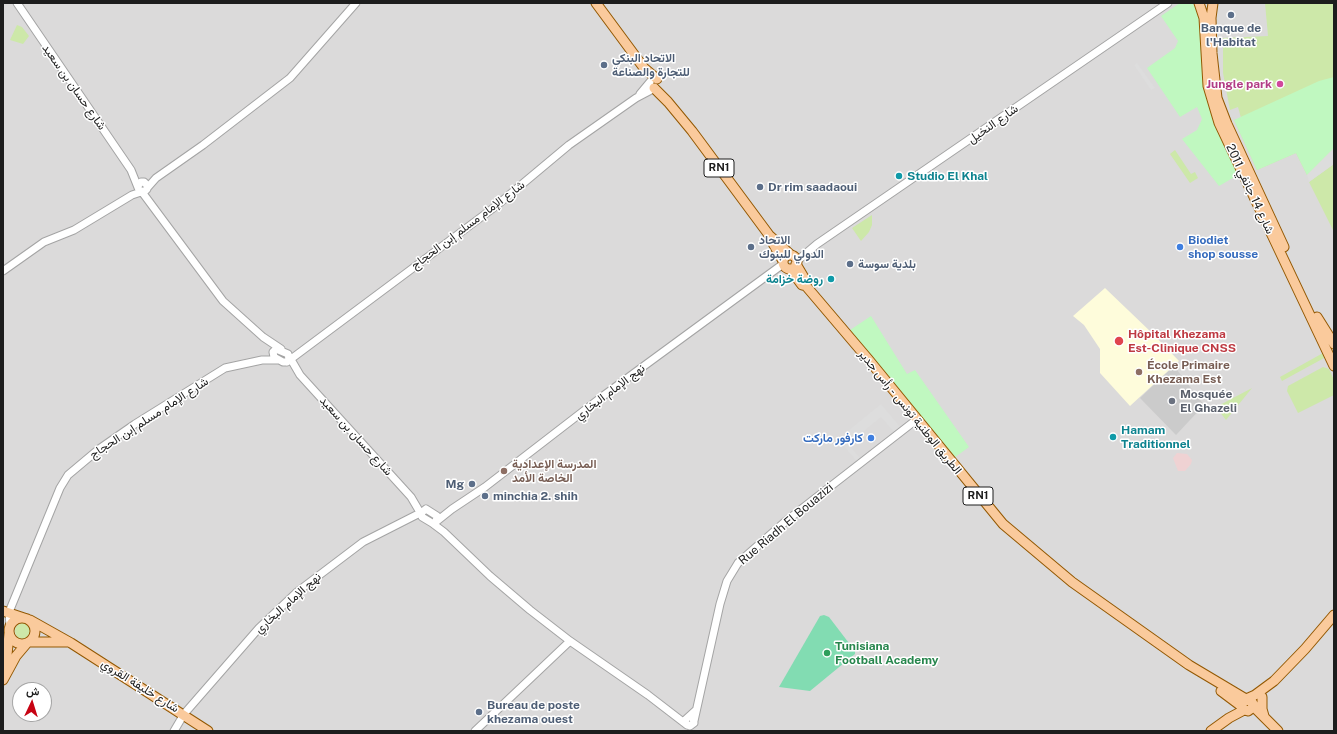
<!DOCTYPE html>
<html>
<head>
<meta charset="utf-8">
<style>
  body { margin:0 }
  #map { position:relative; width:1337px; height:734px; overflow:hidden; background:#eee9e3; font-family:"Public Sans",Vazirmatn,sans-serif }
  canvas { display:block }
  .frame { position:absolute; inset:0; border:4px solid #1d1d1d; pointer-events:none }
  .north { position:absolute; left:12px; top:682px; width:40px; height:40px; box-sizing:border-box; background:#fff; border:1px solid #a5a5a5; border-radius:50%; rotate:4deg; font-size:11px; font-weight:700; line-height:16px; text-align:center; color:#1d1d1d }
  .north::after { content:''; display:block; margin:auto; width:14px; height:18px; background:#c70313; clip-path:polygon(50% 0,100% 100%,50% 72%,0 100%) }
</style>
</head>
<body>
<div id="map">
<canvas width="1337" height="734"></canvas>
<div class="frame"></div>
<div class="north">ش</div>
</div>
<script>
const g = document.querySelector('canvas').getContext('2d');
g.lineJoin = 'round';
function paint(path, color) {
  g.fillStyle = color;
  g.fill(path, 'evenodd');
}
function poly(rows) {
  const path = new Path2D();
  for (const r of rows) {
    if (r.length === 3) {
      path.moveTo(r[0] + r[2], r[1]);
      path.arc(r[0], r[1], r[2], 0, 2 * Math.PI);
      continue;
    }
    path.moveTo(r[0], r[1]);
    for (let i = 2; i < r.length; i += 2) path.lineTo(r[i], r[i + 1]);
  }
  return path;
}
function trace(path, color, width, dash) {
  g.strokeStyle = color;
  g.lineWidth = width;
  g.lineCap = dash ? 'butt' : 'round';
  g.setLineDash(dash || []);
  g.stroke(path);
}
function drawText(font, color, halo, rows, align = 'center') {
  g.font = font + ' "Public Sans",Vazirmatn,sans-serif';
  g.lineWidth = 3;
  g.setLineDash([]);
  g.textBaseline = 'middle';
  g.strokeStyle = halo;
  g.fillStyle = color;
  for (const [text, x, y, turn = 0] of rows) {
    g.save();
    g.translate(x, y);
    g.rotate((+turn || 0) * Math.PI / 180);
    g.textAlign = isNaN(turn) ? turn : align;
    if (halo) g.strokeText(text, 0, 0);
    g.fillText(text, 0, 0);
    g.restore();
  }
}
const residential = poly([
  [3,3,1334,3,1334,731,3,731],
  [20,690,44,690,44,714,20,714]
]);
const commercial = poly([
  [1177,453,1187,454,1192,460,1191,464,1185,471,1178,471,1173,458]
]);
const education = poly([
  [1105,288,1152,333,1179,361,1130,406,1100,373,1100,349,1084,325,1073,316]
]);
const religious = poly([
  [1174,366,1204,405,1176,435,1140,398]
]);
const grass = poly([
  [1265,3,1334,3,1334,148,1307,175,1296,153,1257,170,1234,120,1241,118,1238,107,1230,110,1223,73,1223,38,1268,36],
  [17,25,22,27,29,36,23,44,10,40],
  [1175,150,1191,174,1195,172,1198,178,1190,183,1170,154],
  [1334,164,1334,232,1309,182],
  [872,215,872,225,869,232,861,241,852,228],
  [1323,353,1326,357,1282,381,1280,377],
  [1323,367,1329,369,1334,380,1334,395,1298,413,1287,391,1288,386],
  [1252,388,1226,420,1216,407],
  [23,631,8]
]);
const park = poly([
  [1180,3,1191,3,1194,5,1198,11,1216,123,1238,175,1219,186,1182,139,1197,130,1202,119,1197,107,1180,117,1147,68,1175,48,1178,41,1161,16],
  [1334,77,1334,148,1307,175,1296,153,1257,170,1234,120,1319,81],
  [871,316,907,374,915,370,969,447,954,458,850,330]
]);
const pitch = poly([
  [824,615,829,617,855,651,855,654,810,691,779,687,820,616]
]);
const parking = poly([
  [1137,63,1155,88,1151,90,1134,65],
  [1334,148,1334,164,1309,182,1307,175],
  [881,404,902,429,859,464,838,439],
  [881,417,894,432,861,459,848,444]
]);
const minor = poly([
  [17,3,131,170,139,190,144,192,147,189,147,185,144,182,141,182,138,186],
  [640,94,650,82],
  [148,187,156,178,203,145,290,78,356,3],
  [142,192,223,301,263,337,281,349],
  [797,261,817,244,1168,3],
  [3,271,44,242,74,230,132,195,141,192],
  [276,349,288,354,289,359,287,362,283,362,274,357,273,352,276,349],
  [289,356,300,375,411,497,421,514],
  [287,362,496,206,569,145,636,98,655,88],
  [426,509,437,516,436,522,432,523,422,517,421,513,426,509],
  [437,521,452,509,485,487,603,396,783,264],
  [432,523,444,532,490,576,530,610,570,641,648,695,687,725],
  [10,627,9,612,60,488,68,475,99,449,135,424,225,368,262,360,278,360],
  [690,717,693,718,694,723,690,726,686,724,685,720,696,710],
  [694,721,720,604,727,581,738,563,786,521,916,420],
  [174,731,184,714,259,628,297,592,363,542,422,512],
  [475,731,570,641]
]);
const major = poly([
  [596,3,644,68,657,79],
  [1199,3,1204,18,1208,86,1219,123,1334,366],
  [1213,3,1211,18,1212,53,1217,98,1227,124,1284,247],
  [654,88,668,102,692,131,769,235,791,255],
  [770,238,783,261],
  [790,262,7],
  [796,264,806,281,806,286],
  [790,269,802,285,806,286,868,359,1003,524,1072,582,1189,665,1246,699,1255,695,1274,681,1305,649,1334,615],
  [1317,317,1334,344],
  [3,611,24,618],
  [22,631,13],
  [30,620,71,643,208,731],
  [29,642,67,642],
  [3,664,7,655,9,634],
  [3,680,16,656,27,643],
  [1221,691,1241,706],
  [1262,697,1262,709,1264,716],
  [1253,704,1252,708,1248,711,1244,710,1242,706,1243,701,1250,700,1252,702,1256,709,1278,731],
  [1211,731,1229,718,1244,710]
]);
const markers = [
  [1231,15,4,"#5c6f8a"],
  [604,65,4,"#5c6f8a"],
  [1280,84,4,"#d1479c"],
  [899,176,4,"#0f9aa8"],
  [760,187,4,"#5c6f8a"],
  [751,247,4,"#5c6f8a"],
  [1180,247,4,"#3f7fe0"],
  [850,264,4,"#5c6f8a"],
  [831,279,4,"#0f9aa8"],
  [1119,341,5,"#e0444e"],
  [1139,372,4,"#8d6e63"],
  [1172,401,4,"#6b7280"],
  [1113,437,4,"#0f9aa8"],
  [871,438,4,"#3f7fe0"],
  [504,471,4,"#8d6e63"],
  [472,484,4,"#5c6f8a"],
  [485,496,4,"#5c6f8a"],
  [827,653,4,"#2e9e5b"],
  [479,712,4,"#5c6f8a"]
];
const shields = [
  [719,168,30],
  [978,496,30]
];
const shieldNames = [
  ["RN1",719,168],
  ["RN1",978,496]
];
const serviceNames = [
  ["Banque de",1231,28,"center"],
  ["l'Habitat",1231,42,"center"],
  ["الاتحاد البنكي",612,58],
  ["للتجارة والصناعة",612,72],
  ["Dr rim saadaoui",768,187],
  ["الاتحاد",759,240],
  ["الدولي للبنوك",759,254],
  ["بلدية سوسة",858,264],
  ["Mg",464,484,"right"],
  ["minchia 2. shih",493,496],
  ["Bureau de poste",487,705],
  ["khezama ouest",487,719]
];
const hotelNames = [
  ["Jungle park",1272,84]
];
const streetNames = [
  ["شارع حسان بن سعيد",74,87,55],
  ["شارع النخيل",993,124,-35],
  ["شارع 14 جانفي 2011",1250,189,65],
  ["شارع اﻹمام مسلم إبن الحجاج",468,225,-37],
  ["نهج الإمام البخاري",610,392,-37],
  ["الطريق الوطنية تونس - رأس جدير",910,412,51],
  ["شارع اﻹمام مسلم إبن الحجاج",149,418,-33],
  ["شارع حسان بن سعيد",356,436,48],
  ["Rue Riadh El Bouazizi",786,524,-40],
  ["نهج الإمام البخاري",288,603,-42],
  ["شارع خليفة القروي",140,686,32]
];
const cultureNames = [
  ["Studio El Khal",907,176],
  ["روضة خزامة",823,279,"right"],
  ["Hamam",1121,430],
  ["Traditionnel",1121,444]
];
const shopNames = [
  ["Biodiet",1188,240],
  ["shop sousse",1188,254],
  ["كارفور ماركت",863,438,"right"]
];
const healthNames = [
  ["Hôpital Khezama",1128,334],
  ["Est-Clinique CNSS",1128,348]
];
const educationNames = [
  ["École Primaire",1147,365],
  ["Khezama Est",1147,379],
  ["المدرسة الإعدادية",512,464],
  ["الخاصة الأمد",512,478]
];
const worshipNames = [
  ["Mosquée",1180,394],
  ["El Ghazeli",1180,408]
];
const leisureNames = [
  ["Tunisiana",835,646],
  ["Football Academy",835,660]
];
paint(residential, '#dbdada');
paint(commercial, '#efd2d3');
paint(education, '#fefcdb');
paint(religious, '#cbcbcb');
paint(grass, '#cde8a9');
paint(park, '#c0f8c0');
paint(pitch, '#82dcb2');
paint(parking, '#ddd');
trace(minor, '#a4a4a4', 9);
trace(major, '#935802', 11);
trace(minor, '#fff', 7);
trace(major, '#faca9c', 9);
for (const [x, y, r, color] of markers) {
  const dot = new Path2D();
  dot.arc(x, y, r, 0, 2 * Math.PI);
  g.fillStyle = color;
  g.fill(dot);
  trace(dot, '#fff', 1.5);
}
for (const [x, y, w] of shields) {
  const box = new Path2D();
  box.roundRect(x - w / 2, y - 9, w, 18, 3);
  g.fillStyle = '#fff';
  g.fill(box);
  trace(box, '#1d1d1d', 1);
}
drawText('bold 11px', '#1d1d1d', null, shieldNames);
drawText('bold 12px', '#4e5e75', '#fff', serviceNames, 'left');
drawText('bold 12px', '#b23c85', '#fff', hotelNames, 'right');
drawText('12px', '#1d1d1d', '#fff', streetNames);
drawText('bold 12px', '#0d838f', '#fff', cultureNames, 'left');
drawText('bold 12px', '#366cbe', '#fff', shopNames, 'left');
drawText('bold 12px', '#be3a42', '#fff', healthNames, 'left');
drawText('bold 12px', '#785e54', '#fff', educationNames, 'left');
drawText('bold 12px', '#5b616d', '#fff', worshipNames, 'left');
drawText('bold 12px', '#27864d', '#fff', leisureNames, 'left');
</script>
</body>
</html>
